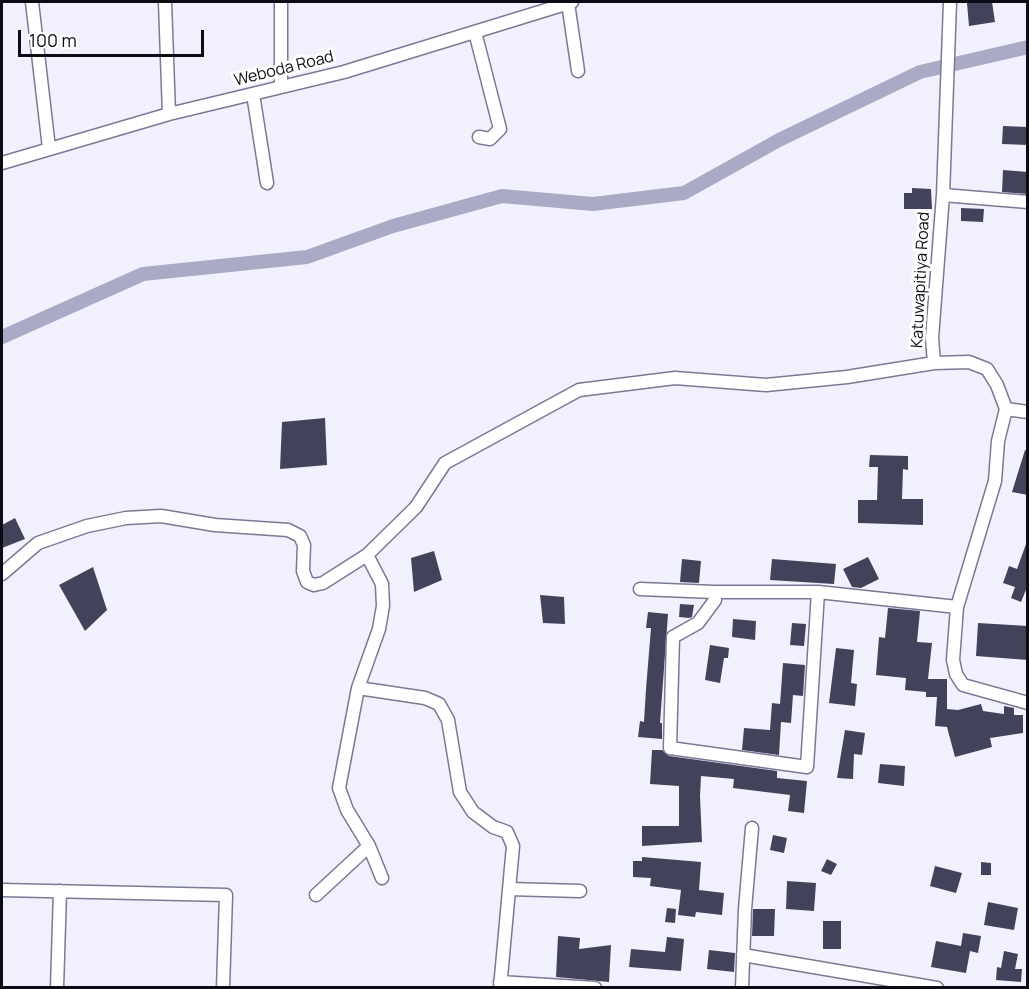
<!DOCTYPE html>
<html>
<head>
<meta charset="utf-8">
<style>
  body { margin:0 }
  #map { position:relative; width:1029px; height:989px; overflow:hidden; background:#f1f1fe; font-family:Manrope,sans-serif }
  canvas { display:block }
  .frame { position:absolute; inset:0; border:3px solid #0c0c16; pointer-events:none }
  .scale { position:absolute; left:18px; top:30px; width:186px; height:27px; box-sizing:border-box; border:3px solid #0c0c16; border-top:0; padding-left:8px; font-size:18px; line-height:21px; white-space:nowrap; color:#0c0c16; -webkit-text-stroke:4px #fff; paint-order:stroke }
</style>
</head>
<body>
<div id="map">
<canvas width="1029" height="989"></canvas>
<div class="frame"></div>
<div class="scale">100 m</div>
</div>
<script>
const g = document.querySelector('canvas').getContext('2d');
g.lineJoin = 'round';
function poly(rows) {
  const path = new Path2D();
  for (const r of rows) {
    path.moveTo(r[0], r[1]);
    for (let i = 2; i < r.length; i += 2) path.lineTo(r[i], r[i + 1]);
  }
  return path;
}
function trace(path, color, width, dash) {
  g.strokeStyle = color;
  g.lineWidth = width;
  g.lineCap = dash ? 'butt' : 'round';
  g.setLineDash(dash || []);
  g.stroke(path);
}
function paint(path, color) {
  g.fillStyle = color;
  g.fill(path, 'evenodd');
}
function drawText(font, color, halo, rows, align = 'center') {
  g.font = font + ' Manrope,sans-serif';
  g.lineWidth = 6;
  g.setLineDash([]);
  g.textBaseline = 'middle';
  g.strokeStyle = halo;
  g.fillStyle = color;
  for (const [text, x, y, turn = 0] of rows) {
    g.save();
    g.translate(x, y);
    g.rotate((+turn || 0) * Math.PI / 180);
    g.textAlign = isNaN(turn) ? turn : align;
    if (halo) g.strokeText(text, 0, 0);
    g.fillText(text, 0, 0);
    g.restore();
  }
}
const canal = poly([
  [2,337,143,274,307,257,393,226,502,196,593,204,684,193,779,140,920,72,1028,47]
]);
const building = poly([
  [978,2,992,2,995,22,969,26,967,3],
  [1003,126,1028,127,1028,145,1002,144],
  [1003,170,1028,172,1028,194,1002,192],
  [912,188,931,189,932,209,904,209,904,193,912,193],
  [961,208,984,209,983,222,961,221],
  [325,418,327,465,280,469,282,422],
  [1025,450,1028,451,1028,495,1012,492],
  [870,455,908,456,908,470,903,469,902,499,923,499,923,525,858,523,858,500,877,500,878,467,869,467],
  [15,518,25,539,2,548,2,525],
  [1026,544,1028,585,1021,602,1011,598,1015,587,1003,583,1009,566,1017,569],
  [434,551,442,580,414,592,411,558],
  [868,557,879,579,861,588,852,587,843,569],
  [682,559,701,561,699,583,680,582],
  [772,559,836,564,834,584,770,580],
  [93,567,107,610,85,631,59,585],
  [540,595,564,597,565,624,543,623],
  [680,604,694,605,692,617,689,618,679,617],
  [888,608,920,611,917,642,932,643,928,679,947,679,947,709,958,710,981,704,983,711,1004,714,1004,706,1014,708,1014,715,1023,715,1023,733,990,738,992,747,955,757,947,727,935,726,937,697,926,697,926,692,905,690,906,678,876,675,879,637,885,638],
  [648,612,668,614,660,723,662,723,662,739,638,737,640,721,644,722,646,689,651,628,646,628],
  [733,619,756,621,755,640,732,637],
  [792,623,806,624,804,646,790,645],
  [978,623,1028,626,1028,660,976,656],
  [710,645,729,648,728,658,724,658,720,683,705,680],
  [836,648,854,650,851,683,857,684,855,706,829,703],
  [783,663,805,665,803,696,793,695,791,723,781,722,779,755,742,750,744,728,770,730,772,703,780,704],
  [845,730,865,733,862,755,854,754,853,779,837,778],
  [652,750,662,750,669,756,777,771,777,778,807,781,804,813,788,811,790,795,733,788,734,779,701,776,700,796,702,842,642,846,642,826,679,826,679,786,650,784],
  [880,764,905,766,904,786,878,783],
  [773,835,787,838,784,853,770,850],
  [642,857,701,862,699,890,724,893,722,915,696,912,695,917,678,915,681,890,650,886,651,878,633,877,633,861,642,861],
  [827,859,837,864,831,875,821,871],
  [981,862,991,863,991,875,981,875],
  [935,866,962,873,956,893,930,886],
  [787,881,816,883,814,911,786,909],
  [988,902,1018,908,1014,930,984,925],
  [667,908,676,909,675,923,665,922],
  [753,909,775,909,774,936,752,936],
  [823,921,841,921,841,949,823,949],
  [963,933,981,936,978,953,970,951,966,973,931,967,936,941,961,946],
  [558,936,580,938,579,949,611,945,609,982,556,977],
  [667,937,684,939,681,971,629,967,631,949,665,952],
  [709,950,735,953,734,972,707,969],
  [1004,951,1018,954,1015,969,1022,969,1021,982,996,980,997,967,1001,968]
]);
const minor = poly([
  [32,2,49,148],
  [165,2,169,114],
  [568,3,578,71],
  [475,32,500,129,490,139,479,137],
  [281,87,281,2],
  [253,94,267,183],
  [2,163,169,114,344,72,572,2],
  [943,195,1028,202],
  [934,363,932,338,943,195,950,2],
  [1006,409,1028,412],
  [367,555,382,584,383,606,379,629,358,688,339,788,347,810,369,846,382,878],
  [2,574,38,543,87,526,126,518,161,516,215,525,288,530,300,536,304,545,303,571,307,582,314,585,323,583,367,555,416,507,445,463,579,390,675,378,766,385,847,377,934,363,969,362,987,369,997,385,1006,409,998,441,995,481,957,607,953,660,956,674,963,685,1028,703],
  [640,589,714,592,715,600,698,623,673,637,670,748,807,767,818,592],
  [714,592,818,592,957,607],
  [358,688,425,698,439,704,448,720,460,792,473,812,493,827,507,832,513,846,500,988],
  [509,889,580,891],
  [2,890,226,895,223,988],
  [316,895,369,846],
  [743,955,937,988],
  [500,982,595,988],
  [57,988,60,891],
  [742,988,745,909,752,828]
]);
const streetNames = [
  ["Weboda Road",284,69,-14],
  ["Katuwapitiya Road",921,280,-87]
];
trace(canal, '#aaaac7', 14);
paint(building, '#43425b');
trace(minor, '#797995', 15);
trace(minor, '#fff', 12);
drawText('16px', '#0c0c16', '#fff', streetNames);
</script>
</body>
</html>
